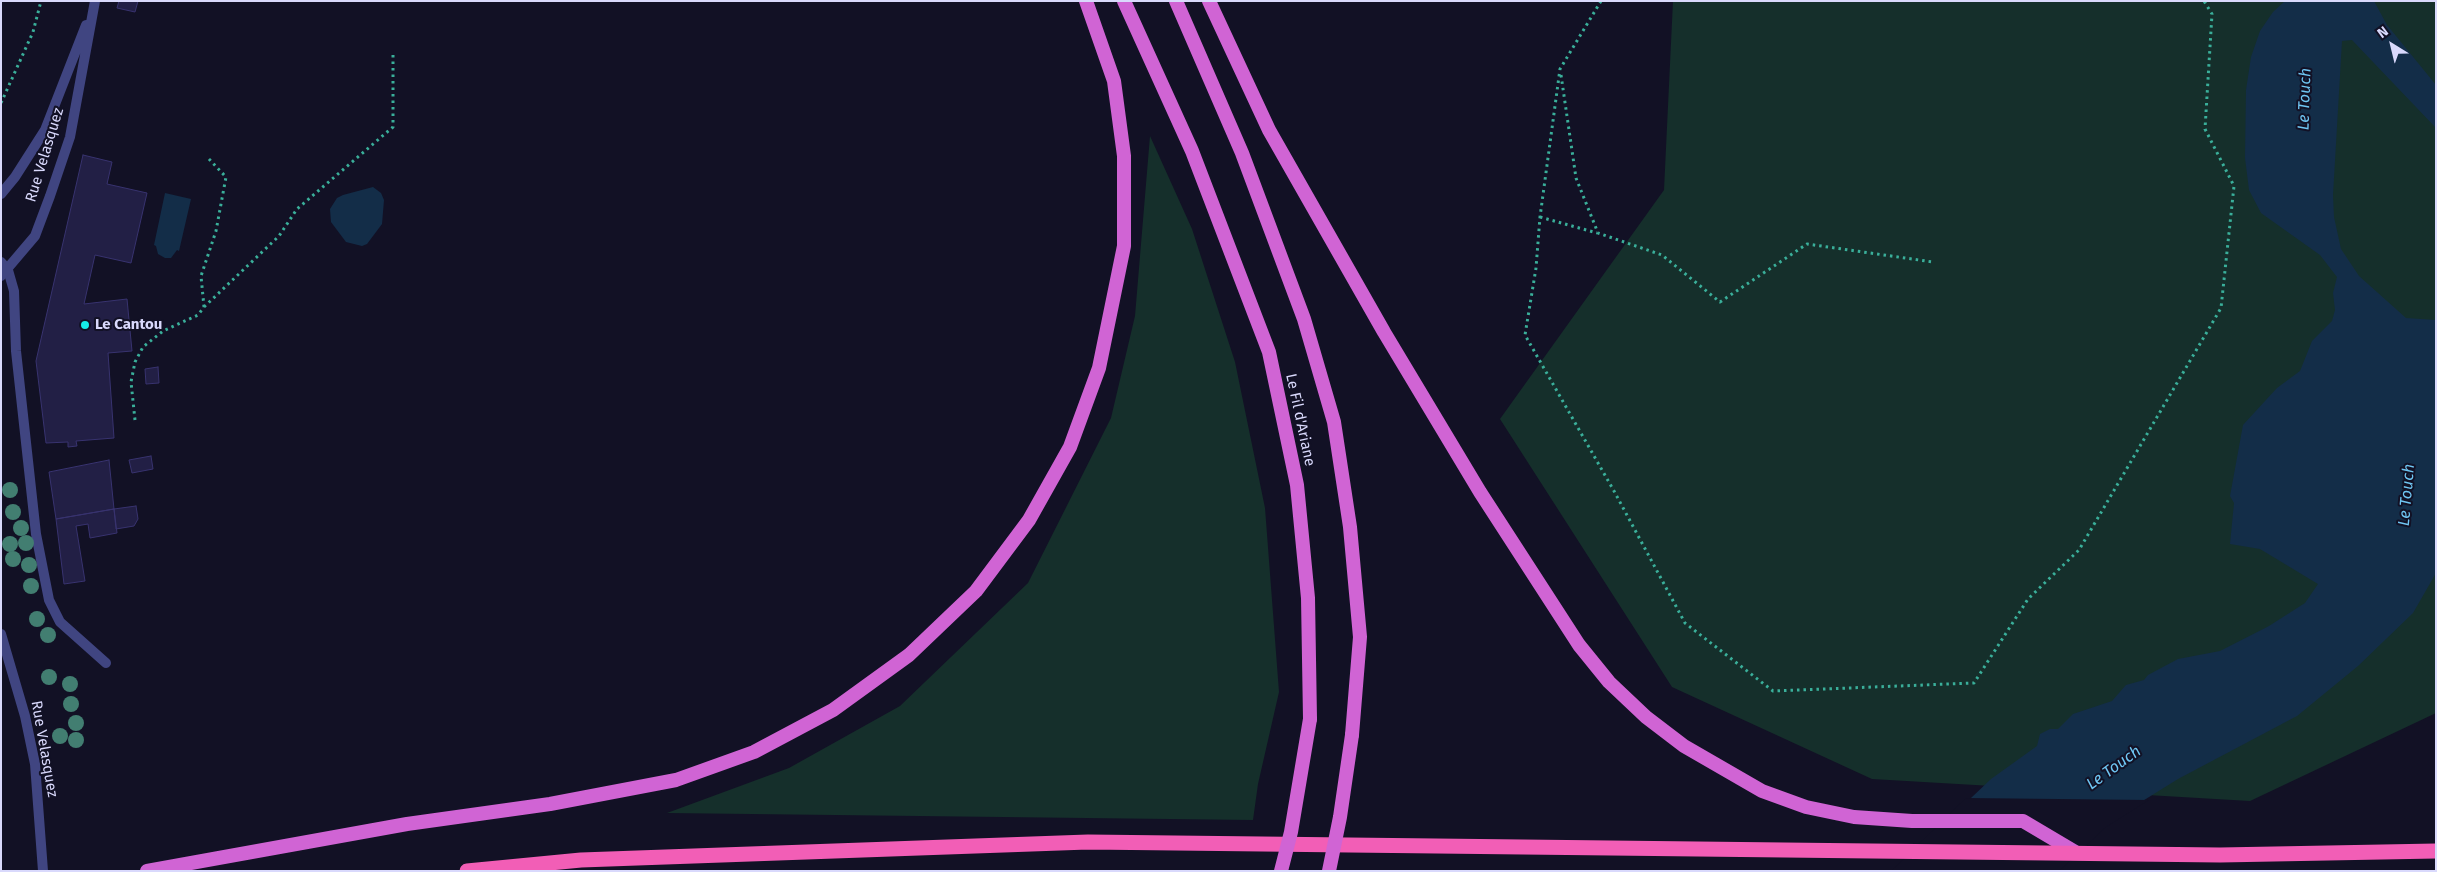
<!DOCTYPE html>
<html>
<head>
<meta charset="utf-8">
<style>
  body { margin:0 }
  #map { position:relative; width:2437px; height:872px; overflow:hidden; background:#121125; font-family:"Fira Sans",sans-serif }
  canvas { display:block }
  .frame { position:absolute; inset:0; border:2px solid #d9d9fc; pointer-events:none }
  .north { position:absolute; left:2367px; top:20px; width:50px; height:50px; -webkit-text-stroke:4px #121125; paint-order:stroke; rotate:324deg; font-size:14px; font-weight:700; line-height:20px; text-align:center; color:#d9d9fc }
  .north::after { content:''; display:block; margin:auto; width:18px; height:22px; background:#d9d9fc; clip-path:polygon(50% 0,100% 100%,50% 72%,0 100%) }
</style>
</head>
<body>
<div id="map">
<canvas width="2437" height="872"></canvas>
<div class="frame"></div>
<div class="north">N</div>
</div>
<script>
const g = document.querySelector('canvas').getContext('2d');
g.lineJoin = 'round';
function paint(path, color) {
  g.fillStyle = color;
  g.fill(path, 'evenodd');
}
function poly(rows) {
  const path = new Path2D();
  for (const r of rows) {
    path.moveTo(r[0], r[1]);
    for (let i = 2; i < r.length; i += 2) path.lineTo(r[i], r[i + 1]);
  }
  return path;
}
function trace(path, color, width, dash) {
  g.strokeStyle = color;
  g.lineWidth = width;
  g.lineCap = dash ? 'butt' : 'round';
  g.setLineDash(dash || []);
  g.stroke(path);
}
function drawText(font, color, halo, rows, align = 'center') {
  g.font = font + ' "Fira Sans",sans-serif';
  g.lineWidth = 4;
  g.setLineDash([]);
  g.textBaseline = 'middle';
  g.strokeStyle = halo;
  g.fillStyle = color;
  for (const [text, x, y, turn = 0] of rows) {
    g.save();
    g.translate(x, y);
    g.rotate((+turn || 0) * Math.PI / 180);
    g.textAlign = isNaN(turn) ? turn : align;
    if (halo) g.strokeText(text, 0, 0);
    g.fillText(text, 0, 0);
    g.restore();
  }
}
const green = poly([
  [1673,1,2436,1,2436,713,2250,801,1872,779,1672,687,1500,419,1664,190],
  [1150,136,1192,229,1235,362,1265,508,1279,692,1258,784,1253,820,667,813,789,768,900,706,1028,583,1111,418,1135,316]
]);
const water = poly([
  [2285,1,2374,1,2387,25,2436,85,2436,128,2352,40,2342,41,2333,195,2334,217,2341,249,2359,276,2406,318,2436,320,2436,573,2413,613,2358,666,2297,716,2178,779,2104,825,1894,871,1991,779,2037,746,2040,734,2050,729,2058,729,2073,714,2112,701,2126,685,2144,680,2148,675,2178,659,2220,651,2269,626,2305,603,2318,584,2260,549,2230,544,2234,503,2230,496,2243,425,2277,388,2300,371,2312,341,2332,321,2335,310,2333,293,2337,277,2320,255,2261,213,2249,190,2245,158,2246,90,2251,57,2260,31,2273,12],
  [373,187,381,193,384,200,382,224,367,244,362,246,346,242,331,222,330,209,337,198,343,195],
  [165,193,191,199,179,251,177,250,171,258,165,258,158,254,156,246,154,245]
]);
const pier = poly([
  [1966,798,2149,800,2106,827,2059,871,1891,871]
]);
const building = poly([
  [119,1,138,1,135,12,117,8,119,1],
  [83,155,112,162,107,184,147,193,131,263,95,255,84,304,127,299,132,351,108,353,114,438,76,441,77,446,68,447,68,442,46,443,36,361,83,155],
  [158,367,159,383,146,384,145,369,158,367],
  [151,456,153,469,132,473,129,460,151,456],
  [109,460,114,509,56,519,49,472,109,460],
  [136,506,138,519,134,526,116,529,114,509,136,506],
  [114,509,117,533,90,538,88,524,76,526,85,581,64,584,56,519,114,509]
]);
const path = poly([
  [1601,1,1560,69,1540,217,1536,268,1525,335,1614,491,1685,623,1773,691,1974,683,2028,599,2079,550,2221,308,2234,186,2205,129,2212,14,2204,1],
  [1561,75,1576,178,1598,233,1662,255,1720,302,1807,244,1933,262],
  [1,103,33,32,41,1],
  [1540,217,1597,233],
  [204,307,279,236,297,209,393,127,393,53],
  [135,420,131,382,135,362,143,347,163,331,198,315,204,307,201,276,216,231,226,177,208,158]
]);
const service = poly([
  [1,262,8,270,14,291,16,351,36,534,49,600,60,622,106,663]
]);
const minor = poly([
  [1,634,25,716,35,764,43,871]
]);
const tertiary = poly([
  [1,194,15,177,45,130,86,25],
  [1,276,35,236,50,196,70,137,95,1]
]);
const trunk = poly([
  [1124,1,1192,151,1269,352,1297,485,1308,598,1310,719],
  [1176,1,1242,153,1304,319,1334,422,1350,527,1360,637,1352,735],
  [1209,1,1269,130,1384,332,1480,492,1579,645,1609,682,1646,717,1684,746,1762,791,1806,807,1854,817,1912,821,2023,821,2077,853],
  [147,871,407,824,550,804,676,780,754,752,833,710,909,655,976,591,1029,520,1070,447,1099,368,1124,246,1124,156,1114,81,1086,1]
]);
const motorway = poly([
  [467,871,581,860,1088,842,2220,855,2436,851]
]);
const trunkBridge = poly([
  [1281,871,1291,832,1310,719],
  [1329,871,1340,817,1352,735]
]);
const trees = [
  [10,490],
  [13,512],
  [21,528],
  [26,543],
  [10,544],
  [13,559],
  [29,565],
  [31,586],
  [37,619],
  [48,635],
  [49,677],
  [70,684],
  [71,704],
  [76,723],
  [60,736],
  [76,740]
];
const markers = [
  [85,325,5,"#15ece8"]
];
const streetNames = [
  ["Rue Velasquez",45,155,-73],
  ["Le Fil d'Ariane",1300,420,78],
  ["Rue Velasquez",44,749,80]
];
const poiNames = [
  ["Le Cantou",95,325]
];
const waterNames = [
  ["Le Touch",2305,99,-88],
  ["Le Touch",2407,495,-85],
  ["Le Touch",2114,768,-36]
];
paint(green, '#152f2b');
paint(water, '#132d48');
paint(pier, '#121125');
paint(building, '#221f45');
trace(building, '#38336f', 1);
trace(path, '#3aaf9a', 3, [2.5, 4]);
trace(service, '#404581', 10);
trace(minor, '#404581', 10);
trace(tertiary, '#404581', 10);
trace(trunk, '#d064d4', 14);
trace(motorway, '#f25eb6', 15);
trace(trunkBridge, '#d064d4', 14);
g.fillStyle = '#427e71';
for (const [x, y] of trees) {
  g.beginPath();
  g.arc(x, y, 8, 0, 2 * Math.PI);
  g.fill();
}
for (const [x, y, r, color] of markers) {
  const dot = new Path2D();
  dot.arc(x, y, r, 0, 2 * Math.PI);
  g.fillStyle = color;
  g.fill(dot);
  trace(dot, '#121125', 2);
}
drawText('15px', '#d9d9fc', '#121125', streetNames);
drawText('bold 15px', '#d9d9fc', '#121125', poiNames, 'left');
drawText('italic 16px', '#6fc6f3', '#121125', waterNames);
</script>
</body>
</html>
